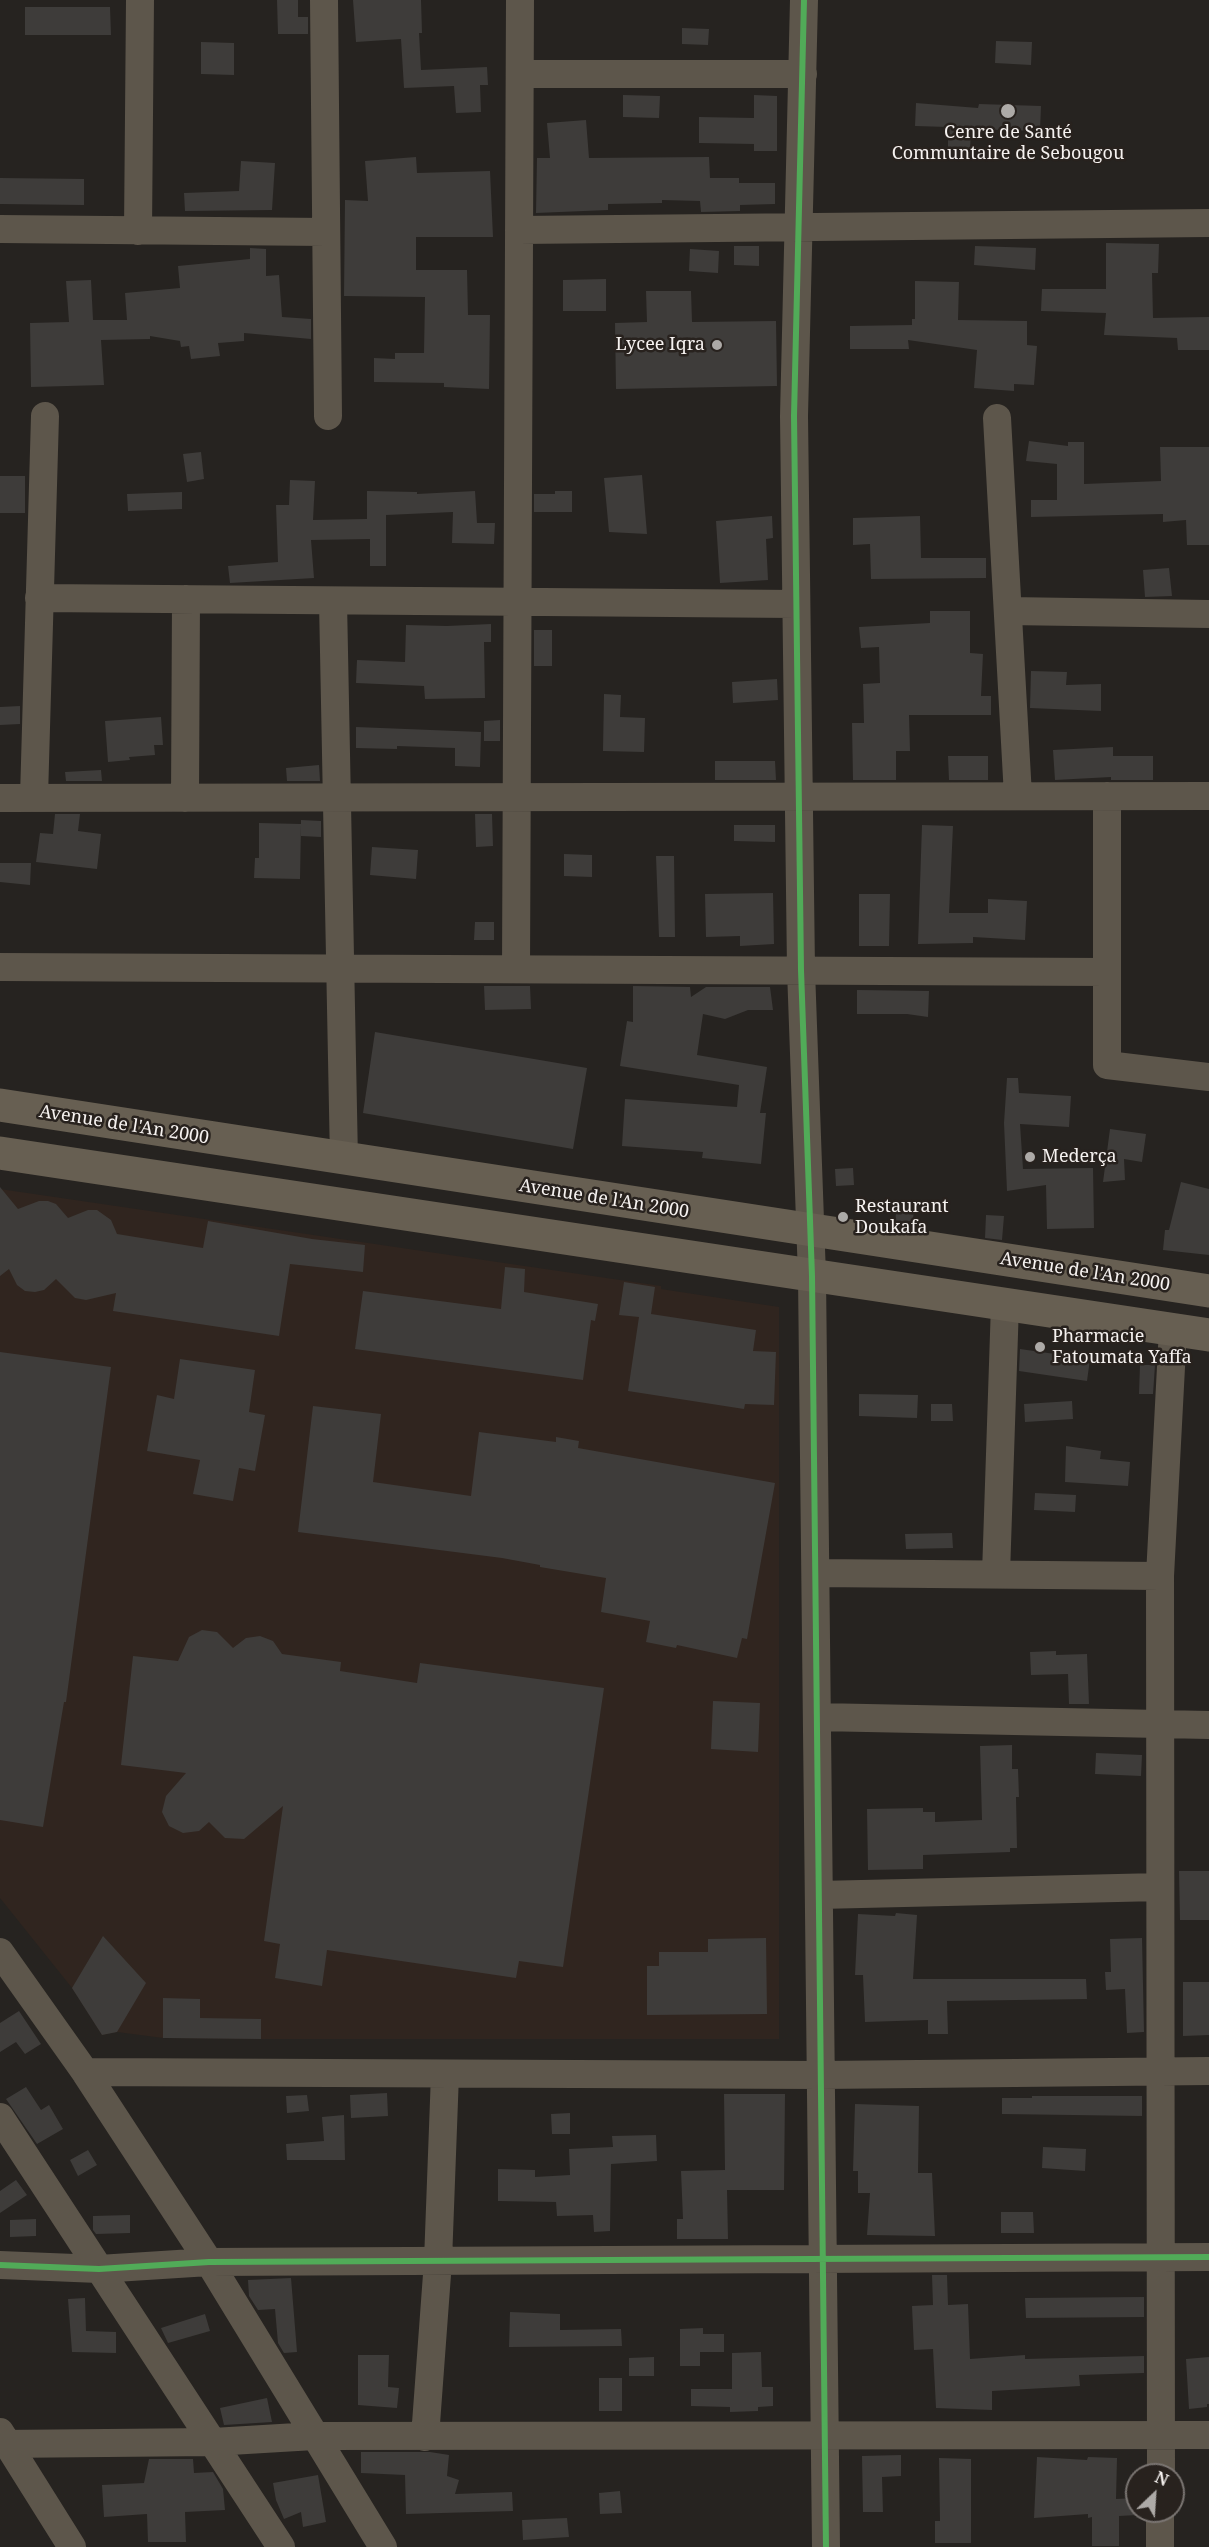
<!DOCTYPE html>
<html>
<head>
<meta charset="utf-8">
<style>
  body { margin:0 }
  #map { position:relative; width:1209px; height:2547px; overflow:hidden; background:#262320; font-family:"Noto Serif",serif }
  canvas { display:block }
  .north { position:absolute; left:1125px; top:2463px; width:60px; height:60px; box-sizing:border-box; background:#28221e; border:2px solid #7a7572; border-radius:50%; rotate:25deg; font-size:16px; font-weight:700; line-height:24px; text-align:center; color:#f6f2f0 }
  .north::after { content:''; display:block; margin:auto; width:21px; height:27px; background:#adaaa7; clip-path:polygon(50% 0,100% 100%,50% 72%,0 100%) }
</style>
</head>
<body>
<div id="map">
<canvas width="1209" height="2547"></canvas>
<div class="north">N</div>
</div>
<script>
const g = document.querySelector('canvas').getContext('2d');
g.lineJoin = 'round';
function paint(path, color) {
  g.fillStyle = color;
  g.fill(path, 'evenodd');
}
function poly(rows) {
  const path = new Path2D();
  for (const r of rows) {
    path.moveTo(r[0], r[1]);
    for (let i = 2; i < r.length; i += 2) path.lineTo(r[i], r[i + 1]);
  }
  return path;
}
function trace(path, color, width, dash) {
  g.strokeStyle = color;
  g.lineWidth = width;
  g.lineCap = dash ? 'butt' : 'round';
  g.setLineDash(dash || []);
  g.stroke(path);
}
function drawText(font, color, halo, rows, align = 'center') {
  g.font = font + ' "Noto Serif",serif';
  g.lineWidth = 5;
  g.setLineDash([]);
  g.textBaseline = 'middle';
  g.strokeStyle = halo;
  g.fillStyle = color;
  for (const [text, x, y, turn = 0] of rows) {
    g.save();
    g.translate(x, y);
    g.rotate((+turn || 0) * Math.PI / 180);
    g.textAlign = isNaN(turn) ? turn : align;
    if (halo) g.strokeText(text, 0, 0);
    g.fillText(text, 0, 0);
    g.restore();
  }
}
const built = poly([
  [0,1189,661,1286,661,1289,779,1307,779,2039,261,2039,163,2038,117,2032,102,2035,72,1988,0,1898]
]);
const building = poly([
  [277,0,298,0,298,17,308,17,308,34,278,34],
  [353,0,421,0,422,33,419,33,421,70,487,67,488,85,480,85,481,112,456,113,454,86,404,88,401,39,356,42],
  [25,7,110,7,111,35,25,35],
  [682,28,709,29,708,45,682,44],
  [996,41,1032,42,1031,65,995,63],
  [201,42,234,43,234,75,201,74],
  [623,95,660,96,659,118,623,117],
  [754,95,777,96,777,151,754,151,754,144,699,143,699,117,754,118],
  [916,103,978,108,979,104,1041,106,1040,131,971,129,970,152,948,151,948,127,915,126],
  [586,120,589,158,709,157,710,178,739,178,739,183,775,183,775,204,740,205,740,211,701,212,700,201,662,200,662,203,608,204,608,210,536,213,537,158,550,158,547,123],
  [416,157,417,173,490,171,493,237,416,237,416,270,467,270,468,315,490,315,489,389,444,387,444,383,374,382,374,358,395,359,395,353,424,353,425,297,344,296,345,200,368,201,365,161],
  [241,161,275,163,272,210,185,211,184,193,239,191],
  [0,178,84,179,84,205,0,204],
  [1106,243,1159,244,1158,273,1152,273,1153,318,1209,317,1209,350,1178,350,1177,338,1104,335,1106,313,1041,311,1042,289,1106,289],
  [734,246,759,246,759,266,734,265],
  [975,246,1036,248,1035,270,974,265],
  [250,248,266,249,266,276,279,275,282,317,311,319,311,339,244,333,244,341,218,343,220,356,191,359,189,346,181,347,180,341,150,336,150,339,101,340,104,385,31,387,30,323,69,322,66,281,91,280,93,320,127,320,125,293,180,288,178,266,250,259],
  [690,249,719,251,718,273,689,271],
  [606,279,606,311,563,311,563,280],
  [915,281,959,282,958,320,1027,321,1027,345,1037,346,1034,385,1014,384,1014,391,974,388,977,350,908,340,909,349,850,349,850,326,912,325,912,319,915,319],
  [646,291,691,291,692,322,776,321,777,386,616,389,615,323,647,322],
  [1029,441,1068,446,1068,442,1084,442,1084,484,1161,481,1160,447,1209,447,1209,545,1187,545,1186,520,1163,522,1163,514,1031,517,1031,500,1057,500,1057,464,1026,461],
  [201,452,204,479,187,482,183,454],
  [642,475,647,534,609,532,604,478],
  [0,476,25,476,25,513,0,513],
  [290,480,315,481,313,520,367,519,367,491,417,492,417,494,475,491,477,523,495,523,494,544,452,543,453,512,386,515,386,566,370,566,370,539,311,540,314,578,230,583,228,566,278,562,276,505,289,505],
  [555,491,572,491,572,512,534,512,534,494,555,494],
  [182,492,182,509,128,511,127,494],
  [772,516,773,538,766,539,768,580,720,583,716,521],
  [920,516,921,558,986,558,986,578,871,579,870,544,853,545,853,518],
  [1169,568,1172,596,1145,597,1143,570],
  [930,611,970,611,970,653,983,654,981,696,991,696,991,715,909,715,910,751,896,751,896,780,853,780,852,723,864,723,863,684,880,683,879,647,861,648,859,627,930,623],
  [491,624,491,642,484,642,485,698,425,699,424,686,356,683,357,660,405,662,406,625,447,626],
  [534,630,552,630,552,666,534,666],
  [1031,671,1067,672,1066,685,1101,684,1101,711,1030,708],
  [777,679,778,700,733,703,732,682],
  [604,694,621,695,620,717,645,718,644,752,603,751],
  [20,706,20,724,0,725,0,707],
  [161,717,163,745,154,745,155,755,129,757,130,760,108,762,105,721],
  [500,720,500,741,484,741,484,721],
  [356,727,481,732,480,767,455,766,455,748,397,746,397,749,356,748],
  [1113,747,1113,756,1153,756,1153,780,1111,780,1111,777,1055,780,1053,750],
  [948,756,988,756,988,780,949,780],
  [715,761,775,761,776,780,715,780],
  [319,765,320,781,287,781,286,768],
  [101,770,102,781,66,781,65,772],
  [55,814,80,814,78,831,101,834,97,869,36,862,40,833,53,834],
  [475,814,492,814,493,846,476,847],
  [301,820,321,821,321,837,301,836],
  [259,823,301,824,300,879,254,878,255,858,259,858],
  [734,825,775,825,775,842,734,841],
  [922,825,953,826,949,913,988,913,988,899,1027,901,1025,940,973,937,973,943,918,944],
  [372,847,418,850,416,879,370,875],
  [564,854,592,855,592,877,564,876],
  [656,856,674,856,675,937,659,937],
  [0,863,31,863,30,885,0,882],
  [773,893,774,944,740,946,740,936,706,937,705,894],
  [859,894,890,894,889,946,859,946],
  [475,922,494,922,494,940,474,940],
  [484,986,530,986,531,1009,485,1010],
  [633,986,690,987,691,997,706,987,770,987,773,1010,748,1010,725,1019,703,1014,697,1055,767,1067,760,1113,766,1113,761,1164,702,1158,703,1152,622,1146,625,1099,737,1107,739,1085,620,1066,627,1021,633,1022],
  [857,990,929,991,928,1017,907,1014,857,1014],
  [375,1032,587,1068,573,1149,363,1113],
  [1007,1078,1018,1078,1019,1093,1071,1096,1069,1127,1020,1124,1023,1169,1093,1168,1094,1228,1047,1229,1046,1185,1007,1191,1004,1123],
  [1110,1129,1146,1134,1142,1162,1124,1159,1125,1180,1103,1182],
  [853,1168,854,1185,836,1186,835,1169],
  [1181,1182,1209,1189,1209,1255,1163,1250,1165,1230,1169,1230],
  [0,1187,18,1209,39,1201,48,1201,56,1204,68,1218,88,1210,97,1210,111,1220,117,1234,203,1248,208,1221,312,1239,365,1245,363,1272,290,1264,279,1336,113,1311,116,1293,86,1300,75,1298,56,1279,44,1290,35,1292,25,1291,17,1285,9,1269,0,1276],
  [897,1203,915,1205,912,1225,895,1223],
  [986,1215,1004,1216,1002,1240,985,1238],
  [505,1267,525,1269,524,1292,598,1304,595,1321,591,1320,583,1380,355,1349,363,1291,501,1309],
  [624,1282,655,1287,651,1314,756,1330,753,1351,776,1352,774,1405,745,1404,744,1409,628,1391,639,1317,619,1315],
  [1020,1349,1090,1359,1087,1381,1019,1371],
  [0,1352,111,1367,66,1702,64,1702,43,1827,0,1820],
  [180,1359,255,1370,249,1412,265,1415,255,1471,239,1468,233,1501,193,1494,200,1460,147,1451,157,1395,174,1399],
  [1140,1365,1155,1365,1153,1394,1139,1394],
  [859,1394,918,1395,917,1418,859,1416],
  [1072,1401,1073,1419,1025,1422,1024,1404],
  [931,1404,952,1404,953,1421,931,1421],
  [313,1406,381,1414,373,1482,471,1496,479,1432,556,1442,556,1437,579,1441,578,1448,775,1483,747,1639,742,1638,737,1658,677,1645,676,1648,646,1642,650,1621,601,1612,606,1578,540,1567,540,1565,502,1558,298,1532],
  [1066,1446,1101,1451,1100,1459,1130,1462,1128,1486,1065,1482],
  [1035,1493,1076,1495,1075,1512,1034,1510],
  [952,1533,953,1548,906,1549,905,1534],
  [202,1630,217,1632,233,1648,246,1638,260,1636,273,1641,282,1654,341,1662,340,1671,417,1683,420,1663,604,1688,563,1967,519,1961,516,1978,327,1950,322,1986,275,1978,280,1944,264,1941,283,1806,244,1839,225,1838,209,1822,199,1831,183,1833,169,1826,162,1812,166,1796,186,1773,121,1765,133,1656,178,1661,189,1637],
  [1056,1651,1056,1655,1087,1654,1089,1704,1069,1704,1068,1674,1031,1675,1030,1652],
  [713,1701,760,1703,758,1752,711,1749],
  [1012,1745,1012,1769,1018,1769,1019,1797,1016,1797,1017,1848,1010,1848,1010,1852,923,1855,923,1869,868,1870,867,1809,923,1808,923,1812,935,1812,935,1822,982,1820,980,1746],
  [1096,1753,1142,1755,1141,1776,1095,1774],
  [1179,1871,1209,1871,1209,1920,1180,1920],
  [896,1913,917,1915,913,1979,1086,1979,1087,1999,947,2001,948,2034,928,2034,928,2020,865,2022,863,1975,855,1975,858,1914,895,1916],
  [103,1936,146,1983,117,2032,102,2035,72,1988],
  [766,1938,767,2014,647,2015,647,1966,659,1966,659,1952,708,1952,708,1939],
  [1142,1938,1144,2032,1127,2033,1125,1989,1106,1990,1105,1972,1111,1972,1110,1939],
  [1183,1982,1209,1982,1209,2035,1183,2036],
  [163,1998,200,1999,200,2018,261,2019,261,2039,163,2038],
  [19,2011,41,2044,25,2054,16,2042,0,2052,0,2023],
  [26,2087,41,2110,49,2105,63,2129,37,2144,6,2099],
  [387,2093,388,2116,351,2118,350,2095],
  [724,2094,785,2094,784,2190,727,2190,728,2239,677,2239,677,2219,683,2219,681,2171,725,2170],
  [307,2095,309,2111,287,2113,286,2096],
  [1032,2096,1142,2096,1142,2116,1002,2114,1002,2098,1032,2098],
  [855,2104,919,2106,918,2173,932,2173,935,2236,867,2235,870,2193,858,2193,858,2171,853,2171],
  [570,2113,570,2134,552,2134,551,2114],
  [344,2115,345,2160,287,2160,286,2144,324,2141,322,2117],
  [656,2135,657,2161,611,2164,610,2231,594,2232,593,2215,557,2216,556,2202,498,2201,498,2169,535,2170,535,2177,570,2175,569,2149,613,2147,612,2136],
  [1043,2147,1086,2149,1085,2171,1042,2168],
  [88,2150,97,2165,78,2176,70,2160],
  [16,2180,27,2195,0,2213,0,2191],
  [1001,2212,1033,2212,1034,2233,1001,2233],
  [130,2215,130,2233,96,2234,93,2230,93,2216],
  [36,2219,36,2236,10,2237,10,2220],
  [932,2275,947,2275,948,2305,968,2304,970,2359,1025,2355,1025,2359,1144,2356,1144,2373,1079,2375,1080,2386,992,2391,992,2410,936,2408,933,2349,914,2350,912,2306,933,2305],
  [291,2278,297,2352,284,2353,278,2343,275,2309,258,2310,249,2296,248,2280],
  [1144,2297,1144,2317,1026,2318,1025,2298],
  [85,2298,86,2331,116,2332,116,2353,72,2352,68,2299],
  [510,2312,560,2314,560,2330,621,2329,622,2346,509,2347],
  [205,2314,210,2331,168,2343,161,2328],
  [703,2328,703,2334,724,2334,724,2352,700,2352,700,2366,680,2366,680,2329],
  [761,2352,762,2387,773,2387,773,2406,758,2407,758,2411,730,2412,730,2407,691,2406,691,2389,732,2389,732,2353],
  [358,2355,389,2355,388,2387,399,2388,397,2408,358,2405],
  [654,2357,654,2376,629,2376,629,2358],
  [1209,2357,1209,2404,1207,2404,1207,2407,1189,2409,1186,2359],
  [599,2378,622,2378,622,2411,599,2411],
  [267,2398,272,2422,224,2425,220,2408],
  [361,2452,430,2452,449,2455,447,2476,459,2480,455,2494,512,2492,513,2511,406,2514,405,2475,361,2473],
  [901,2455,901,2476,882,2477,883,2512,863,2512,862,2456],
  [1037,2457,1087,2460,1088,2457,1117,2458,1116,2499,1136,2498,1137,2515,1119,2516,1119,2546,1092,2546,1092,2517,1088,2518,1088,2514,1034,2518],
  [939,2458,971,2459,971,2543,935,2543,935,2521,940,2521],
  [149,2459,193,2459,194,2473,213,2472,223,2489,225,2510,185,2512,186,2542,148,2542,147,2514,104,2517,102,2485,144,2483],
  [318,2475,326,2522,303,2527,301,2512,284,2519,276,2500,273,2483],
  [620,2491,622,2513,600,2514,599,2493],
  [567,2518,569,2537,523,2540,522,2520]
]);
const minor = poly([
  [324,0,328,416],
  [804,0,794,416,801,970,812,1276,826,2547],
  [520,74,803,74],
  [0,229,326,232],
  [519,230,1209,223],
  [138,231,140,0],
  [997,418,1018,796],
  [39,598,796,604],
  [333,601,344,1160],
  [1008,611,1209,614],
  [1107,796,1107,1065,1209,1077],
  [34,797,45,416],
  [0,798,1209,796],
  [185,798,186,599],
  [0,967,1107,972],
  [516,968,520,0],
  [816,1573,1160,1576],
  [996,1574,1005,1304],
  [818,1717,1209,1725],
  [819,1895,1160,1887],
  [0,1952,85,2072,209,2262,383,2547],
  [85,2072,821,2075,1209,2071],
  [0,2117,281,2547],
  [0,2265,99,2269,209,2262,1209,2257],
  [0,2432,72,2547],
  [425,2437,438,2261,445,2074],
  [0,2444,213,2442,314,2436,1209,2435],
  [1161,2475,1160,1576,1173,1329],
  [1160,2547,1160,2511]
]);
const major = poly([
  [0,1105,1209,1291],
  [0,1153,1209,1335]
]);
const cycleway = poly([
  [804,0,794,416,801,970,812,1276,826,2547],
  [0,2265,99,2269,209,2262,1209,2257]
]);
const markers = [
  [1008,111,8,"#adaaa7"],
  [717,345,6,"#adaaa7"],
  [1030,1157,6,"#adaaa7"],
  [843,1217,6,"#adaaa7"],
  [1040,1347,6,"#adaaa7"]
];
const poiNames = [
  ["Cenre de Santé",1008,133,"center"],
  ["Communtaire de Sebougou",1008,154,"center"],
  ["Lycee Iqra",705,345,"right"],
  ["Mederça",1042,1157],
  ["Restaurant",855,1207],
  ["Doukafa",855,1228],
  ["Pharmacie",1052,1337],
  ["Fatoumata Yaffa",1052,1358]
];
const streetNames = [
  ["Avenue de l'An 2000",124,1125,9],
  ["Avenue de l'An 2000",604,1199,9],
  ["Avenue de l'An 2000",1085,1272,9]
];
paint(built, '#30251f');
paint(building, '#3e3c3a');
trace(minor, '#5d564b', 28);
trace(major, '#675f52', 33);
trace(cycleway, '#51ab58', 6);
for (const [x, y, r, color] of markers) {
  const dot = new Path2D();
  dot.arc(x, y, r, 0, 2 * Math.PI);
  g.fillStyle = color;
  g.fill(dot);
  trace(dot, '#28221e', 2);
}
drawText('18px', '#f6f2f0', '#28221e', poiNames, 'left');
drawText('18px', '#f6f2f0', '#28221e', streetNames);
</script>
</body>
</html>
